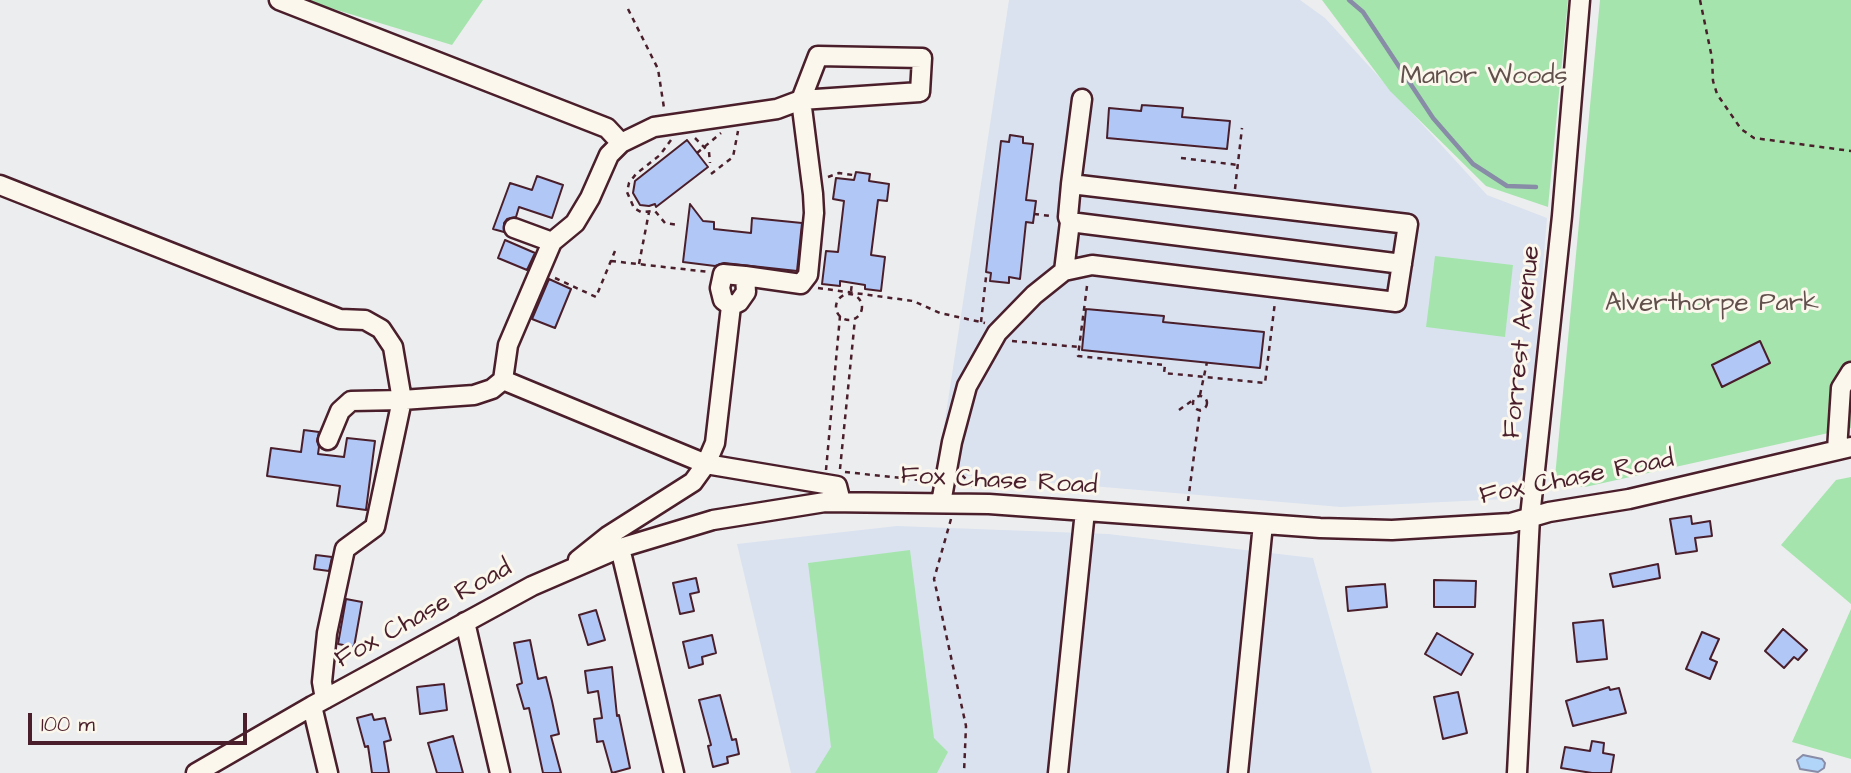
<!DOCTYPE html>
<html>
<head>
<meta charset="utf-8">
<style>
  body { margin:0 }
  #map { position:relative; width:1851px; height:773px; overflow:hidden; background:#ecedee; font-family:"Architects Daughter",sans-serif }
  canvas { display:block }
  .scale { position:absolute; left:28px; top:713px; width:219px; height:32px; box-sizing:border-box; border:4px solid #4a1f2b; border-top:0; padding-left:9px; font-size:21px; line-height:24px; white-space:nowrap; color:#4a1f2b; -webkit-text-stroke:5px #fbf7ec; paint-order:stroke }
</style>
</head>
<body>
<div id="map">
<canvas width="1851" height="773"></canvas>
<div class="scale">100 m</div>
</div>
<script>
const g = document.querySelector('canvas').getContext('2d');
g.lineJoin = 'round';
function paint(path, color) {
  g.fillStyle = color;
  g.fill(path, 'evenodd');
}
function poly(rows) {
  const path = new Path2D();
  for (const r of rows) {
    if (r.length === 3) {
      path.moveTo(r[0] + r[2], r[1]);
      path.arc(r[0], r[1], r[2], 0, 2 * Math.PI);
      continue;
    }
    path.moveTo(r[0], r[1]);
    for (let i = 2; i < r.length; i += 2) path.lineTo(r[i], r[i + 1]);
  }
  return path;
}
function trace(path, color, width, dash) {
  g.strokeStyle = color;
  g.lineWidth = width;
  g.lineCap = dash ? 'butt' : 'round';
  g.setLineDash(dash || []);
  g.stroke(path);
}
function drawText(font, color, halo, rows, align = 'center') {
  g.font = font + ' "Architects Daughter",sans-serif';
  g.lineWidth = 6;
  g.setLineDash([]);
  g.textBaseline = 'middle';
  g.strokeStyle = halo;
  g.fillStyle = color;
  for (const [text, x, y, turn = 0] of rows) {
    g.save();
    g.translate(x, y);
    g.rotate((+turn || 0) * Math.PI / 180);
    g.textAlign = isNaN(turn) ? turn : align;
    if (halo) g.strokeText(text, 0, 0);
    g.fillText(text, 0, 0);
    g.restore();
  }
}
const built = poly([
  [1009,0,1300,0,1325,18,1487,195,1547,218,1526,469,1504,499,1341,507,937,473],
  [897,526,1108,534,1313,558,1372,773,791,773,737,544]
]);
const green = poly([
  [304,0,483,0,452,45],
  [1322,0,1568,0,1548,207,1486,186,1390,91],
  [1600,0,1851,0,1851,428,1585,487,1565,487,1555,477],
  [1435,256,1513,265,1505,337,1426,327],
  [1851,477,1851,604,1781,545,1836,480],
  [910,550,934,738,948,752,937,773,815,773,831,747,808,563],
  [1851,609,1851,759,1792,742]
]);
const water = poly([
  [1803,755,1822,759,1825,763,1824,768,1818,772,1800,769,1797,760,1803,755]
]);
const stream = poly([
  [1349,0,1363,12,1433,118,1473,164,1507,186,1536,187]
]);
const building = poly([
  [1142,105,1183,108,1182,117,1230,121,1227,149,1107,138,1109,108,1141,111,1142,105],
  [1010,135,1023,137,1023,143,1033,144,1026,200,1036,201,1033,223,1026,222,1020,279,1009,277,1009,283,990,281,991,273,986,272,1001,141,1009,142,1010,135],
  [687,140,708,167,656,207,655,204,649,206,640,205,633,193,635,181,687,140],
  [856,172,870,174,869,181,889,184,887,201,878,200,871,255,885,257,881,291,865,289,865,285,840,281,840,286,822,284,826,251,838,252,844,201,833,199,836,178,854,180,856,172],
  [537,176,563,185,552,218,519,207,516,217,507,219,504,223,504,232,493,229,510,183,532,190,537,176],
  [690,204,703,221,714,222,714,229,751,233,752,218,802,223,797,271,724,263,715,266,683,262,690,204],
  [505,240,535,253,527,270,498,258,505,240],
  [549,279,571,289,555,328,532,319,549,279],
  [1086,309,1164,316,1163,322,1264,332,1260,368,1082,350,1086,309],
  [1760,341,1770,363,1722,387,1712,365,1760,341],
  [304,430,319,432,317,441,319,447,318,454,344,457,347,438,375,441,366,510,337,506,340,486,267,476,271,448,301,452,304,430],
  [1691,516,1692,524,1710,521,1712,536,1695,538,1697,551,1676,554,1670,519,1691,516],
  [316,555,332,557,329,571,314,569,316,555],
  [1658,564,1660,578,1613,587,1610,574,1658,564],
  [696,578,699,592,690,594,694,611,680,614,673,583,696,578],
  [1434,580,1476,581,1475,607,1434,607,1434,580],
  [1385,584,1387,607,1348,611,1346,587,1385,584],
  [346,599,362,602,354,647,338,644,346,599],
  [596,610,605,640,588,645,579,615,596,610],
  [1603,620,1607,659,1577,662,1573,623,1603,620],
  [1783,629,1807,650,1798,660,1794,657,1784,668,1765,651,1783,629],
  [1702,632,1719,639,1710,659,1717,662,1710,679,1686,669,1702,632],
  [1437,633,1473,654,1461,675,1425,654,1437,633],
  [712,635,716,653,702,657,703,664,689,668,683,642,712,635],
  [530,640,538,679,546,677,552,701,559,734,551,736,561,773,543,773,529,708,524,709,517,685,522,683,514,643,530,640],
  [612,667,617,716,619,715,630,768,612,773,603,741,597,742,594,719,602,718,598,691,588,693,585,671,612,667],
  [444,684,447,710,420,714,417,687,444,684],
  [1609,687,1610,690,1619,688,1626,713,1573,726,1566,701,1609,687],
  [1458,692,1467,733,1443,739,1434,697,1458,692],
  [720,695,732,740,736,739,739,754,727,757,728,763,713,767,708,746,711,745,699,700,720,695],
  [372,714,374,720,385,718,391,740,384,742,389,773,372,773,368,746,365,747,357,718,372,714],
  [453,736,463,773,437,773,428,743,453,736],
  [1592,741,1604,743,1603,753,1614,755,1611,773,1592,773,1561,768,1565,747,1590,751,1592,741]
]);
const path = poly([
  [1700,0,1712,58,1713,81,1717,94,1741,129,1754,138,1851,151],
  [628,9,658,69,664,108],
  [695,138,709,152,710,163],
  [671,140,660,155,636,174,629,183,627,192,634,208,641,212,655,211,665,223,679,225],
  [697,153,721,133],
  [1181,158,1238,165],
  [711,174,733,157,738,131],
  [828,177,839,173,853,175],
  [1235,189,1242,128],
  [1034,214,1051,216],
  [611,261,709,272],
  [639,264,649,212],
  [555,278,596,297,615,251],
  [1087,286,1078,356,1165,365,1164,373,1265,383,1275,302],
  [818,288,913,301,940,313,985,323],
  [851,291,852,283],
  [849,307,13],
  [981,322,986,277],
  [1012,341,1079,347],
  [1200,395,1207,362],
  [1200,403,7],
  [1179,410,1193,400],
  [840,469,855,319],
  [826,470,840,316],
  [845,472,929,481],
  [962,475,974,488],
  [1188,501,1200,410],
  [951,519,934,579,966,726,964,773]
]);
const minor = poly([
  [279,0,607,128,621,143],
  [1071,184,1082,99],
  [0,185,340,319,365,320,381,329,393,347,402,400,351,401,340,411,328,440],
  [1070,222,1402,264],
  [514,228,552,242,508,345,503,380,706,464,837,486,841,502],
  [552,242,575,223,590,198,609,155,621,143,654,127,777,109,801,100,920,92,922,58,818,56,801,100,813,194,814,213,808,275,801,284,745,276,746,292,739,302,731,306,715,443,706,464,693,482,608,536,578,560],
  [731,306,723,300,720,288,723,274,745,276],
  [1837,450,1841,388,1851,372],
  [941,503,952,442,967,386,997,333,1034,295,1064,271,1092,265,1396,302,1408,224,1071,184,1068,217,1070,222,1064,271],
  [620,548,674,773],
  [465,622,500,773],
  [325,699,322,682,327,633,345,549,375,527,402,400,474,395,492,389,503,380],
  [312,706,328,773],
  [196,773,312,706,532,586,620,548,713,520,825,502,989,504,1320,528,1392,530,1511,523,1549,512,1629,499,1851,447],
  [1058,773,1085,511],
  [1238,773,1263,524],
  [1517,773,1530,517,1562,216,1580,0]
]);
const parkNames = [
  ["Manor Woods",1484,78],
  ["Alverthorpe Park",1712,305]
];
const streetNames = [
  ["Forrest Avenue",1523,342,-84],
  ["Fox Chase Road",1577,479,-11],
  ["Fox Chase Road",999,482,3],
  ["Fox Chase Road",424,615,-29]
];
paint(built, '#dae2f0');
paint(green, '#a5e5ad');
paint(water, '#b1d4f9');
trace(water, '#888ca7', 2);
trace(stream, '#888ca7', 4.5);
paint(building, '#b1c7f6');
trace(building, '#4a1f2b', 2);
trace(minor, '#4a1f2b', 23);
trace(path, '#4a1f2b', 2.5, [5, 5]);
trace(minor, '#fbf7ec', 18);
drawText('26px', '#61504c', '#fbf7ec', parkNames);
drawText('26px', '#4a1f2b', '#fbf7ec', streetNames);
</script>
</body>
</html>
